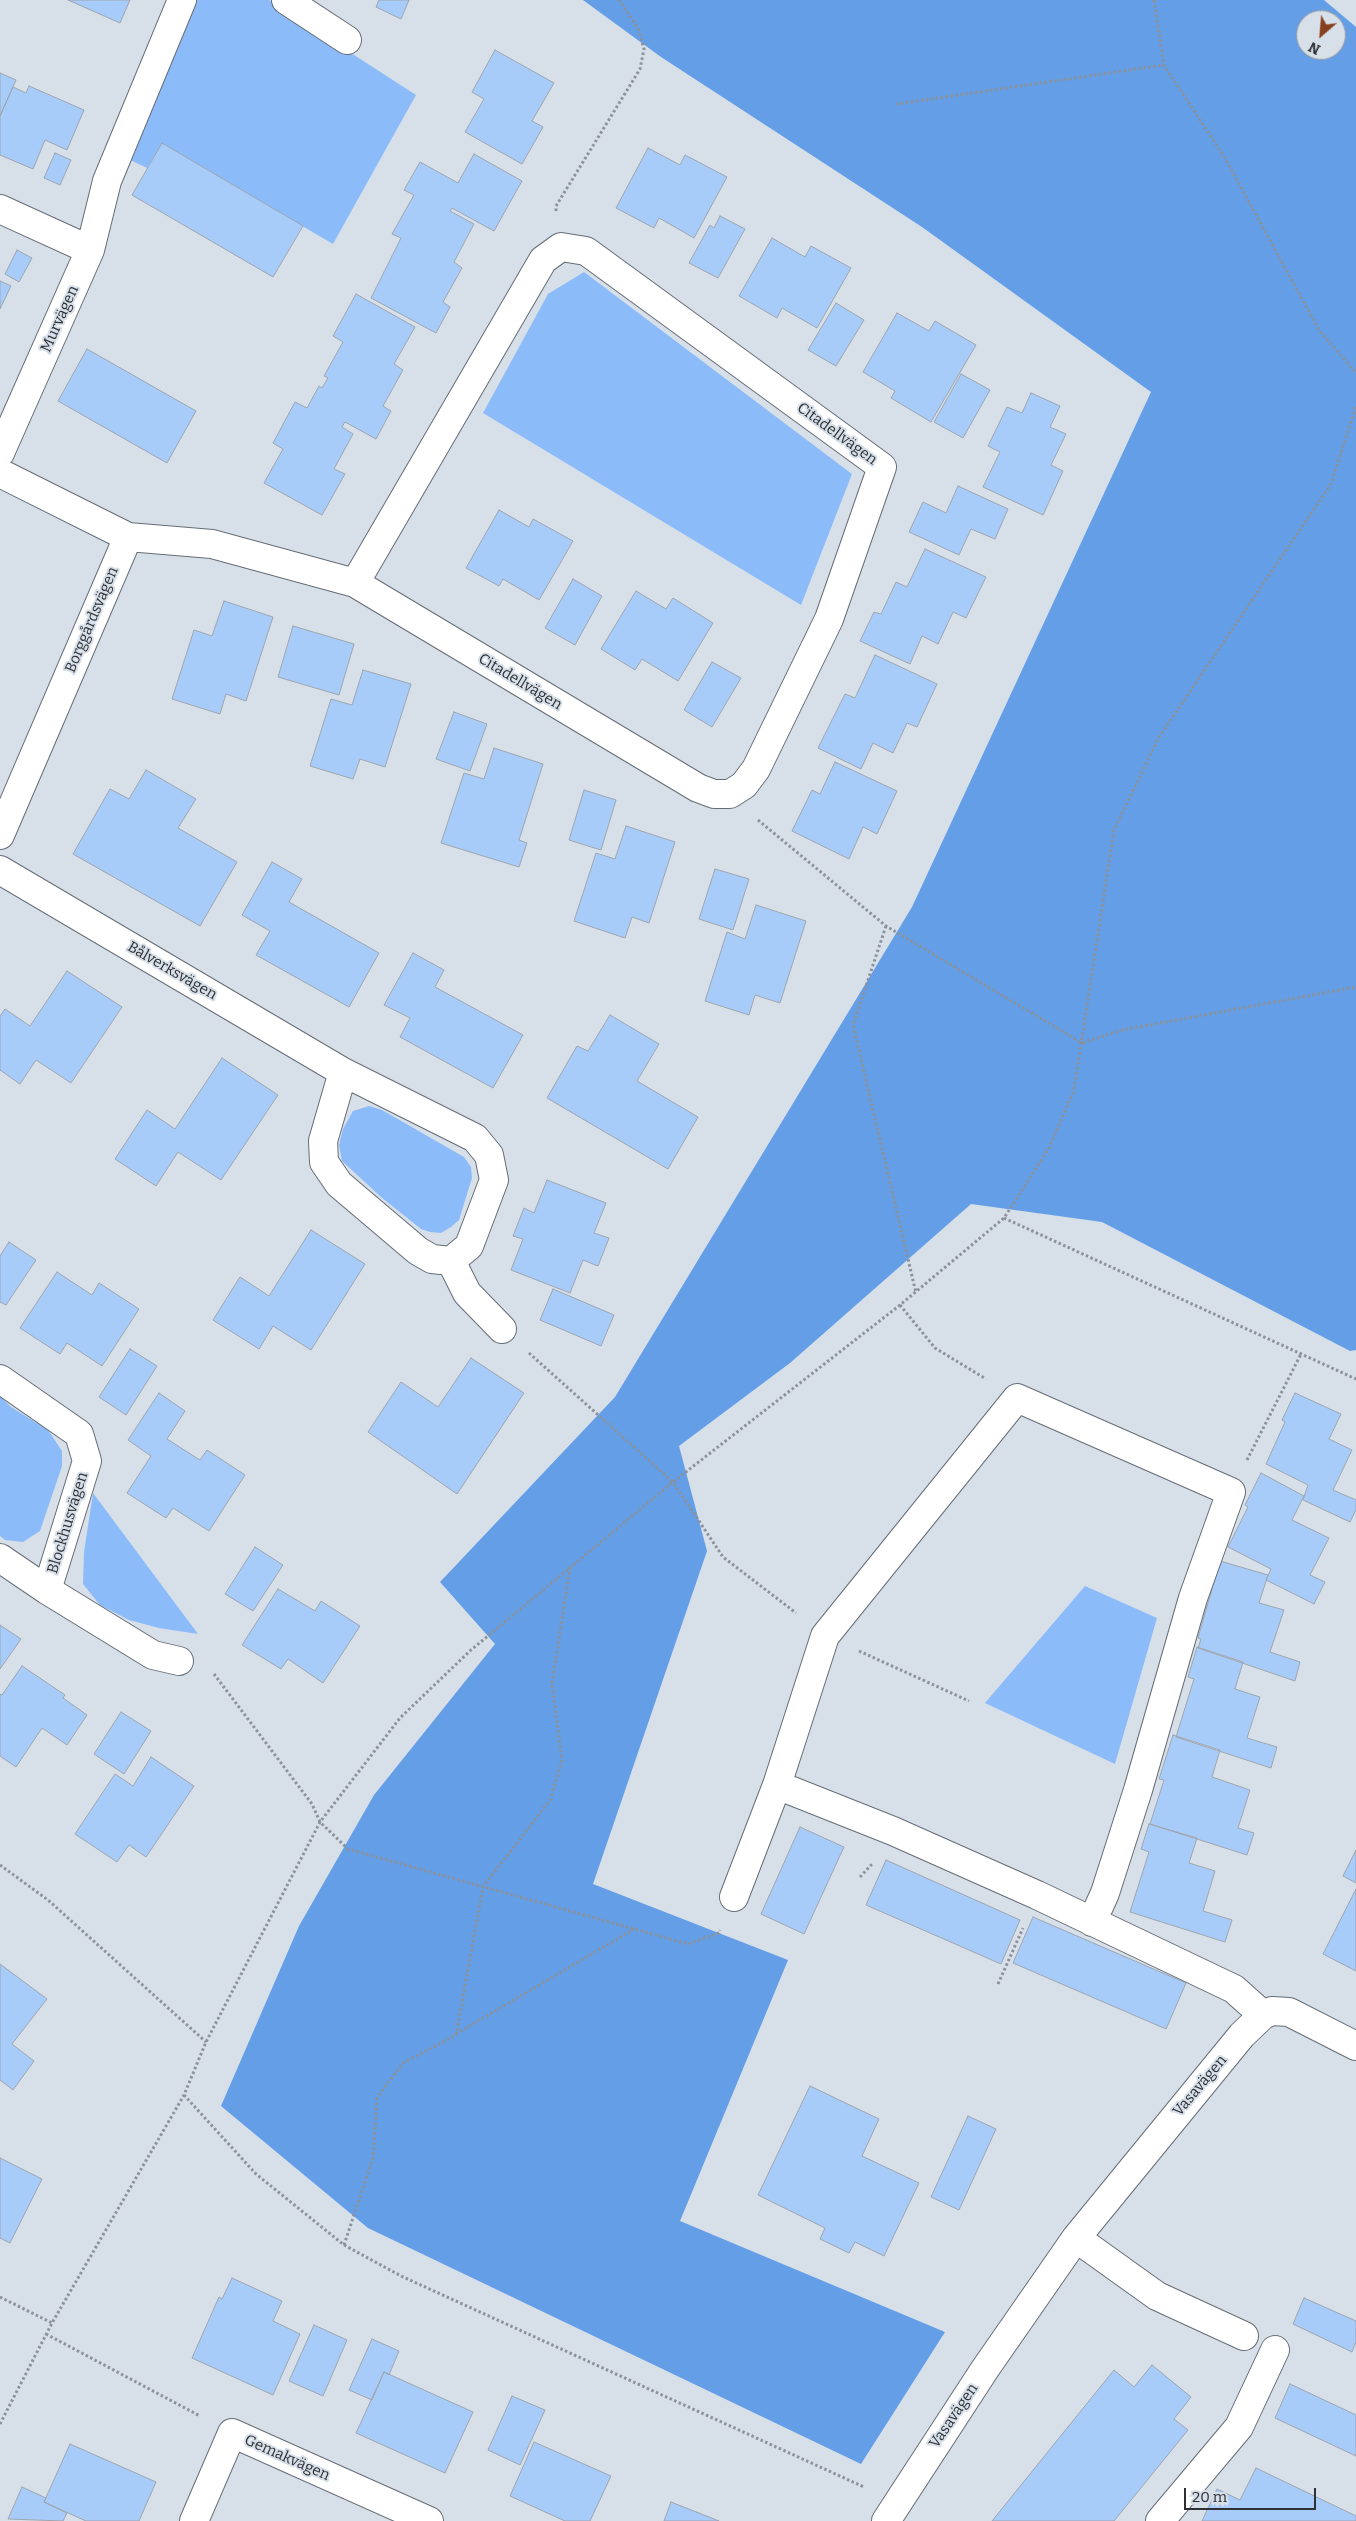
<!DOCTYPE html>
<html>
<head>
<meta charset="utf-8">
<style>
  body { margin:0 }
  #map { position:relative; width:1356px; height:2521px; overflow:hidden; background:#d7dfe9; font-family:Bitter,serif }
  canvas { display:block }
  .north { position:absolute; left:1296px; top:10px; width:50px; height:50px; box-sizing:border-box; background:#d7dfe9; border:1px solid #9399a1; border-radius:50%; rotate:207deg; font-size:14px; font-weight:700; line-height:20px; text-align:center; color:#2d3034 }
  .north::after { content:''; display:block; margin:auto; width:18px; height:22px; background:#88411e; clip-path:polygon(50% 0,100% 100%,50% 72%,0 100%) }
  .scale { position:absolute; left:1184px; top:2488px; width:132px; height:22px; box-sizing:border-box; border:2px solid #2d3034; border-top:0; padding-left:6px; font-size:15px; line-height:18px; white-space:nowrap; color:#2d3034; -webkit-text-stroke:4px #d7dfe9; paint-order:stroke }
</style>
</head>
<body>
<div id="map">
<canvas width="1356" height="2521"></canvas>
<div class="north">N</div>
<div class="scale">20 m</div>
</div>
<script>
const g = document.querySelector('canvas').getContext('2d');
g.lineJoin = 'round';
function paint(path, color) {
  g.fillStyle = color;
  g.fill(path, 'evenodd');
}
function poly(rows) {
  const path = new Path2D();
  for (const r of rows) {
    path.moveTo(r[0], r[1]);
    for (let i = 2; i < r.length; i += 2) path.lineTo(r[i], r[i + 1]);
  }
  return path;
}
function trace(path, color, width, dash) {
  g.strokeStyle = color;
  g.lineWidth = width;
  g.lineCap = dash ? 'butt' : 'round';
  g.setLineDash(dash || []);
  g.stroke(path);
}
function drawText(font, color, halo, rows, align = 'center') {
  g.font = font + ' Bitter,serif';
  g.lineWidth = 4;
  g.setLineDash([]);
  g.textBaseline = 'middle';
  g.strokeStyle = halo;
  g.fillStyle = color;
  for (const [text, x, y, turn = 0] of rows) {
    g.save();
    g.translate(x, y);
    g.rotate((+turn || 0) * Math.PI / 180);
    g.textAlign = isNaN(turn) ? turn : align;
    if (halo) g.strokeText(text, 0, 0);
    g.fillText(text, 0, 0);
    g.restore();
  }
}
const green = poly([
  [191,0,269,0,416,95,333,244,162,144,147,168,124,157],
  [584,272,852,474,801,605,483,413,548,294],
  [369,1106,382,1110,464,1157,471,1167,472,1178,459,1220,451,1227,441,1233,430,1232,421,1229,381,1197,342,1161,339,1145,343,1129,353,1111],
  [0,1396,11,1407,48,1430,62,1451,62,1466,40,1531,23,1542,5,1540,0,1536],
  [93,1493,198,1634,159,1628,129,1620,100,1605,83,1584,84,1552],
  [1085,1586,1157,1618,1115,1764,985,1703]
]);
const forest = poly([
  [583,0,1324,0,1356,27,1356,1350,1350,1351,1102,1222,971,1204,790,1363,679,1446,707,1551,593,1884,788,1960,680,2221,945,2332,861,2464,368,2228,221,2106,299,1926,374,1795,495,1644,440,1582,615,1397,912,907,1151,392,922,227,661,57],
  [1306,20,1336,20,1336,50,1306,50]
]);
const building = poly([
  [68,0,130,0,120,23,68,0],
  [379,0,409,0,401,19,376,7,379,0],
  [495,50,554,83,532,121,543,127,522,164,465,132,484,99,472,92,495,50],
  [0,73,16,80,0,116,0,73],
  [29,86,84,110,67,150,45,140,33,169,0,155,0,116,13,87,26,93,29,86],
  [162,143,303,226,273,277,132,195,162,143],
  [648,148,680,165,685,155,727,177,694,238,659,218,654,228,616,208,648,148],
  [55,153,71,160,60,185,44,178,55,153],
  [474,154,522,181,494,231,452,208,450,211,474,224,454,262,462,268,443,302,450,307,436,333,371,298,401,238,392,234,414,195,404,190,420,162,458,183,474,154],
  [720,216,745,229,718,278,689,263,710,225,714,228,720,216],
  [772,238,805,257,811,246,851,268,817,328,782,308,777,318,739,296,772,238],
  [17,250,32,258,19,282,5,274,17,250],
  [0,281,11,286,0,309,0,281],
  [356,294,415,327,394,364,403,370,383,406,391,411,376,439,345,422,342,427,353,434,334,469,345,474,322,515,264,483,283,449,273,443,295,402,307,408,319,386,322,388,328,378,324,376,343,342,333,336,356,294],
  [836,303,864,320,836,366,808,350,836,303],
  [897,313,929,331,935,321,976,345,931,422,891,398,895,391,863,372,897,313],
  [87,349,196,411,167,463,58,401,87,349],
  [961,374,990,390,963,438,934,422,961,374],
  [1031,393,1060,406,1050,427,1066,434,1051,465,1063,471,1043,515,983,487,1000,452,988,446,1007,407,1022,413,1031,393],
  [958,486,1008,509,995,539,971,529,959,555,909,532,923,502,946,513,958,486],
  [499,510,529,527,533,519,573,541,539,600,503,579,499,586,466,568,499,510],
  [925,549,986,577,966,618,953,612,938,644,922,636,910,664,860,641,874,612,881,614,896,582,907,587,925,549],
  [573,579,602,596,575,645,545,628,573,579],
  [636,591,666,609,673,598,713,623,678,681,642,659,635,670,601,649,636,591],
  [224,601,273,617,246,701,226,694,220,714,172,699,194,630,212,636,224,601],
  [293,626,354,644,339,695,278,677,293,626],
  [875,655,937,684,917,727,907,723,893,753,873,743,861,769,818,748,845,694,855,698,875,655],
  [712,662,741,678,712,727,684,710,712,662],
  [363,670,411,684,385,767,360,759,353,779,310,766,331,699,352,705,363,670],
  [454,712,487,724,470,771,436,759,454,712],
  [494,748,543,764,519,840,527,843,519,867,441,843,464,773,484,779,494,748],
  [835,762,897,791,877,834,863,827,849,859,792,831,812,790,820,794,835,762],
  [146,770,196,799,178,828,237,862,200,926,73,854,110,789,129,799,146,770],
  [584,790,616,800,601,850,569,840,584,790],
  [626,826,675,842,649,923,632,917,625,938,574,921,596,853,615,859,626,826],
  [272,862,302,879,289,902,379,953,349,1007,256,955,270,931,242,915,272,862],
  [715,869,749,879,733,930,699,919,715,869],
  [756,905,806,921,780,1003,755,995,749,1015,705,1001,727,932,745,939,756,905],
  [413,953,444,970,435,987,523,1035,493,1088,400,1037,410,1018,384,1005,413,953],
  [67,971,122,1007,71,1083,36,1060,20,1084,0,1070,0,1016,5,1009,30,1026,67,971],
  [610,1015,659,1044,637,1081,698,1117,668,1169,547,1098,577,1046,588,1051,610,1015],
  [222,1058,278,1095,221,1180,178,1152,156,1186,115,1159,147,1110,175,1129,222,1058],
  [547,1180,606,1203,594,1233,609,1238,598,1266,583,1260,570,1293,511,1270,523,1239,513,1236,524,1208,534,1213,547,1180],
  [311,1230,365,1264,311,1350,273,1326,259,1349,213,1320,240,1277,269,1296,311,1230],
  [9,1242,36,1260,6,1305,0,1302,0,1256,9,1242],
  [57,1272,92,1295,99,1283,139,1309,102,1366,67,1343,60,1354,20,1328,57,1272],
  [553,1289,614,1315,601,1346,540,1320,553,1289],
  [130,1349,157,1366,126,1415,99,1397,130,1349],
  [471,1358,524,1393,457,1494,368,1432,401,1382,438,1407,471,1358],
  [159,1393,185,1411,167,1439,200,1460,207,1450,245,1475,209,1531,173,1508,166,1518,127,1493,151,1456,128,1440,159,1393],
  [1295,1393,1341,1414,1329,1439,1352,1450,1333,1490,1356,1500,1356,1510,1350,1522,1303,1500,1308,1485,1266,1464,1285,1422,1282,1420,1295,1393],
  [1261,1473,1304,1496,1292,1520,1329,1538,1310,1575,1325,1582,1314,1604,1266,1580,1271,1569,1228,1547,1248,1507,1245,1505,1261,1473],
  [255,1547,283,1565,253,1611,225,1594,255,1547],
  [1220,1561,1268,1575,1259,1603,1284,1610,1270,1652,1300,1662,1295,1681,1198,1648,1201,1639,1198,1638,1220,1561],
  [278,1589,315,1611,321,1601,360,1626,323,1683,288,1659,281,1669,242,1645,278,1589],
  [0,1625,21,1639,0,1669,0,1625],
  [1197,1647,1243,1662,1235,1689,1260,1697,1247,1738,1277,1747,1271,1768,1176,1737,1194,1679,1188,1677,1197,1647],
  [22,1666,65,1695,63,1698,87,1715,67,1745,42,1728,16,1767,0,1756,0,1694,2,1695,22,1666],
  [121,1712,151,1731,124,1774,94,1754,121,1712],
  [1173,1735,1220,1750,1212,1777,1250,1790,1238,1828,1254,1833,1247,1855,1150,1824,1164,1780,1159,1779,1173,1735],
  [151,1757,194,1786,146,1857,129,1845,117,1862,75,1834,115,1774,133,1786,151,1757],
  [1149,1824,1197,1838,1189,1863,1215,1871,1203,1911,1232,1920,1225,1942,1130,1912,1149,1852,1141,1849,1149,1824],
  [800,1827,844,1847,804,1934,761,1914,800,1827],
  [1356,1850,1356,1883,1343,1876,1356,1850],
  [886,1860,1020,1920,1001,1964,866,1905,886,1860],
  [1356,1889,1356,1971,1323,1954,1356,1889],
  [1033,1917,1186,1983,1166,2029,1013,1963,1033,1917],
  [0,1964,47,1999,12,2044,34,2061,13,2090,0,2080,0,1964],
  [810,2086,879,2119,862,2156,919,2183,884,2256,855,2242,849,2253,820,2239,825,2228,758,2195,810,2086],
  [968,2116,996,2129,959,2210,931,2197,968,2116],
  [0,2158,42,2179,10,2243,0,2238,0,2158],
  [232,2278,282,2301,273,2321,300,2334,273,2395,192,2358,219,2297,222,2299,232,2278],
  [1304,2298,1356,2321,1356,2342,1352,2352,1293,2324,1304,2298],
  [314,2325,347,2340,323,2396,289,2381,314,2325],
  [372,2339,399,2351,389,2375,384,2372,372,2400,349,2390,372,2339],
  [1152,2365,1191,2397,1174,2419,1188,2430,1114,2521,992,2521,1114,2370,1134,2387,1152,2365],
  [384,2372,473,2412,445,2473,356,2433,384,2372],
  [1290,2384,1356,2415,1356,2456,1275,2418,1290,2384],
  [512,2396,545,2410,520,2465,488,2450,512,2396],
  [534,2442,611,2476,590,2521,565,2521,510,2496,534,2442],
  [70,2444,156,2482,139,2521,86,2521,44,2502,70,2444],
  [1256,2468,1356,2516,1356,2521,1202,2521,1217,2489,1240,2500,1256,2468],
  [22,2487,46,2498,44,2502,67,2513,63,2521,8,2519,22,2487],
  [671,2502,719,2521,664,2521,671,2502]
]);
const path = poly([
  [1154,0,1164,65,1225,158,1319,330,1356,373],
  [896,104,1164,65],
  [556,211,556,206,640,69,644,49,638,28,619,0],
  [758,820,886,926,1082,1043,1122,1030,1356,987],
  [886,926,853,1025,916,1293],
  [1004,1218,1356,1379],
  [900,1305,935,1348,986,1379],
  [529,1353,673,1482,723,1557,796,1613],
  [1247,1460,1301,1354],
  [859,1651,969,1701],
  [214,1674,312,1804,320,1822,348,1849,688,1944,719,1933,720,1930],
  [0,1865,48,1900,206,2042],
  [860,1877,873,1863],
  [998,1984,1023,1928],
  [456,2034,634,1929],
  [184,2095,256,2174,344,2245,401,2276,864,2487],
  [344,2245,373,2158,377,2098,403,2063,456,2035,483,1887,550,1800,562,1761,552,1683,570,1568],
  [0,2297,52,2323],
  [46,2334,200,2416],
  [0,2424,52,2323,184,2095,206,2042,320,1822,400,1718,471,1650,673,1482,900,1305,1004,1218,1049,1148,1074,1090,1114,830,1159,737,1331,484,1356,406]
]);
const minor = poly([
  [286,0,347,40],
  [0,209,90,250],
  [0,453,90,250,107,181,182,0],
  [0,473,128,537,212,544,355,583,698,788,714,794,730,794,744,785,756,769,829,619,882,467,586,251,561,247,543,260,355,583],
  [0,835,128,537],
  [0,870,343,1072,475,1138,489,1155,494,1180,469,1246,451,1261,432,1259,418,1251,339,1184,324,1162,323,1141,343,1072],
  [451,1261,467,1293,502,1329],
  [0,1379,79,1434,87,1461,47,1590,0,1558],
  [47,1590,153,1655,179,1661],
  [777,1785,893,1831,1037,1895,1234,1989,1263,2015],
  [734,1897,777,1785,825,1636,1017,1398,1231,1492,1193,1598,1138,1790,1105,1893,1092,1922],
  [1076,2238,1157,2296,1244,2336],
  [194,2521,232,2433,429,2521],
  [886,2521,985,2369,1076,2238,1242,2035,1263,2015,1272,2011,1289,2012,1356,2046],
  [1160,2521,1239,2427,1275,2350]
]);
const streetNames = [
  ["Murvägen",60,319,-66],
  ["Citadellvägen",837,434,36],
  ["Borggårdsvägen",92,620,-67],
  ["Citadellvägen",520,682,31],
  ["Bålverksvägen",172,971,30],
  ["Blockhusvägen",68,1523,-73],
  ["Vasavägen",1200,2086,-50],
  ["Vasavägen",954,2416,-56],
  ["Gemakvägen",287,2458,24]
];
paint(green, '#8bbcf9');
paint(forest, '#639ee7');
paint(building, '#a8ccf9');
trace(building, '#9da5ae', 1);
trace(minor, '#666d76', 30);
trace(path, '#8c929a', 3, [2.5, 2.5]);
trace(minor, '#fff', 28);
drawText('15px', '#2d3034', '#d7dfe9', streetNames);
</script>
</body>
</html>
